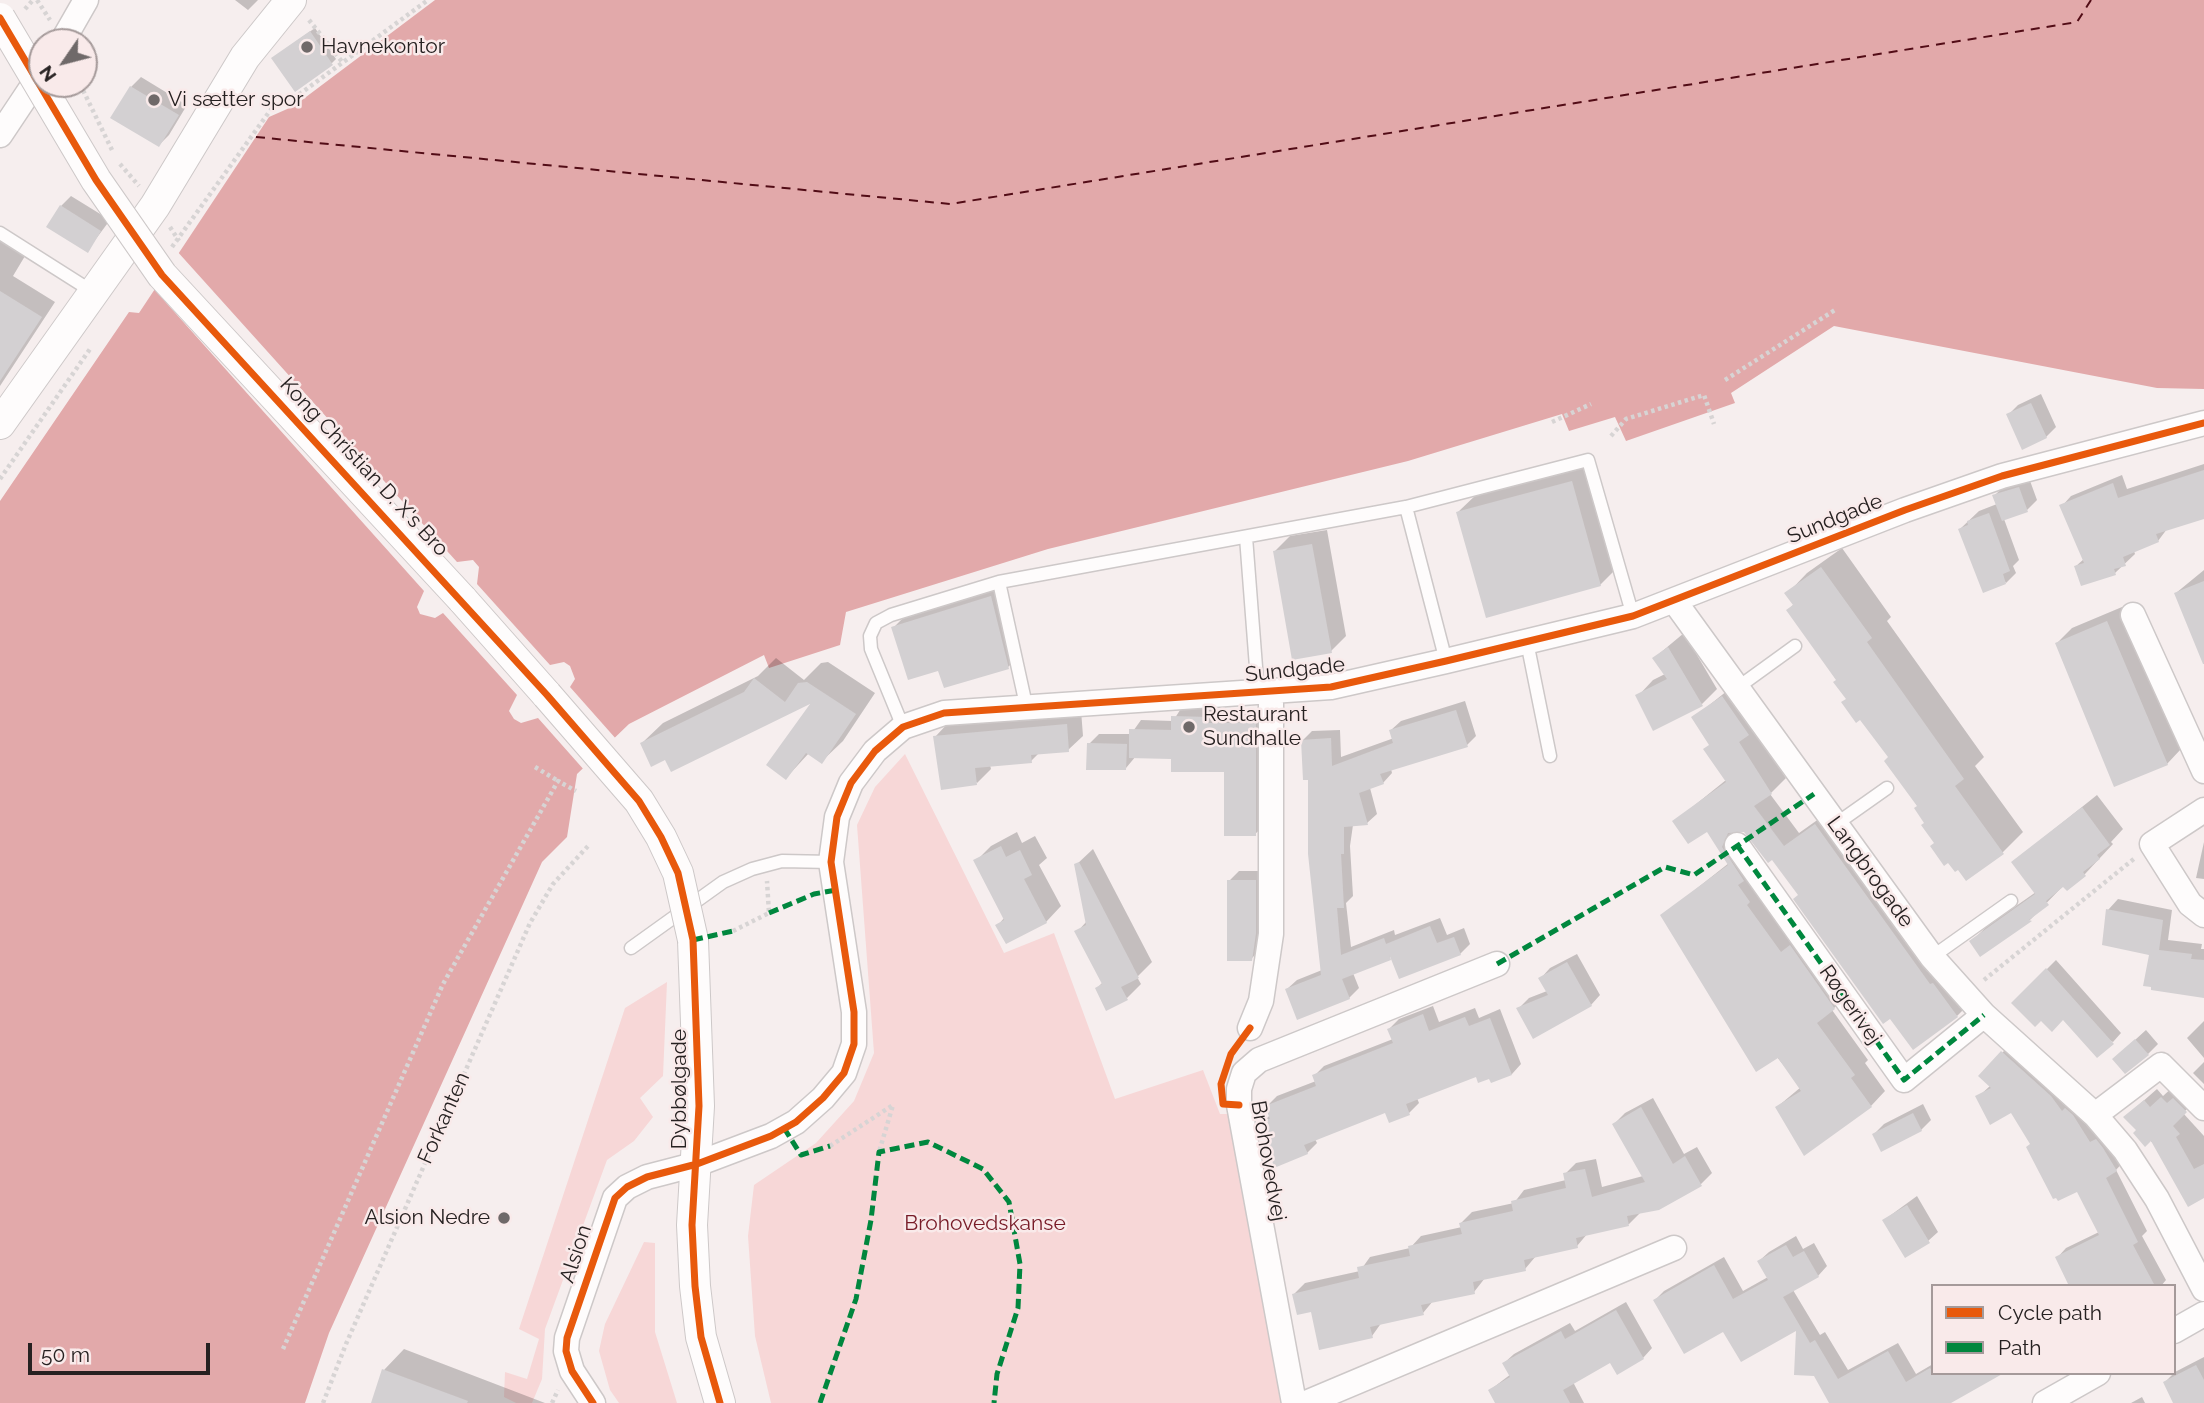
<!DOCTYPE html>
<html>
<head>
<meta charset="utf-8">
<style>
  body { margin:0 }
  #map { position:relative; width:2204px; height:1403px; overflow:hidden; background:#f6eeee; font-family:Raleway,sans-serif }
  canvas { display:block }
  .legend { position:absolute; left:1931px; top:1284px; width:245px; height:91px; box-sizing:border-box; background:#f9eaea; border:2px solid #a59a9a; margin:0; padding:9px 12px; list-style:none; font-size:21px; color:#262121 }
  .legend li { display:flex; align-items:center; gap:14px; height:35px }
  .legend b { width:35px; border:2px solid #a59a9a }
  .north { position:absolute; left:28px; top:28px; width:70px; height:70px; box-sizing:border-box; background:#f9eaea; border:2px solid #a59a9a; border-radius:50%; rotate:235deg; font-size:19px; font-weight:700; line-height:28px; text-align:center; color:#262121 }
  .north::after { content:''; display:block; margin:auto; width:24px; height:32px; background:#6f6969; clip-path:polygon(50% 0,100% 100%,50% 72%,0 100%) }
  .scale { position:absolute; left:28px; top:1343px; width:182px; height:32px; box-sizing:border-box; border:4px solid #262121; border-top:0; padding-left:9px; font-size:21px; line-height:24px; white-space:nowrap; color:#262121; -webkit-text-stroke:5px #f9eaea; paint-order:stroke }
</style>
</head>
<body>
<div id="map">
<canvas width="2204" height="1403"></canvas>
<ul class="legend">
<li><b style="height:9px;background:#e8590c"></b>Cycle path</li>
<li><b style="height:9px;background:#00873e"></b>Path</li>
</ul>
<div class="north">N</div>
<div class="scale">50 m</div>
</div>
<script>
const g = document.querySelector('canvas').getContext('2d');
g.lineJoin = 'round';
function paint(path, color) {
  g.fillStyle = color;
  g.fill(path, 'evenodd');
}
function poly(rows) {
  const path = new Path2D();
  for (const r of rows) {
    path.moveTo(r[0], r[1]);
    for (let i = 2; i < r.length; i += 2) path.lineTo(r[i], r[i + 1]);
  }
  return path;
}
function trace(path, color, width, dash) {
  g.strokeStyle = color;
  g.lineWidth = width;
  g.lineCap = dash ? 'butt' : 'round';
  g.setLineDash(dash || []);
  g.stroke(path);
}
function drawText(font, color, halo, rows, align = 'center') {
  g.font = font + ' Raleway,sans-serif';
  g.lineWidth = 5;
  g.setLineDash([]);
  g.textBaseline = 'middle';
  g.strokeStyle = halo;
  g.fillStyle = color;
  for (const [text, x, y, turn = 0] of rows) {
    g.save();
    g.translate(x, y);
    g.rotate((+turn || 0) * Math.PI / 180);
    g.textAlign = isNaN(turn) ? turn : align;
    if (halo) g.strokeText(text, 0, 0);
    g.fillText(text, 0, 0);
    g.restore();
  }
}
const green = poly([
  [905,754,1004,953,1054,933,1115,1099,1203,1070,1220,1114,1230,1114,1281,1403,771,1403,755,1336,748,1236,754,1185,816,1143,854,1101,874,1053,857,825,875,787],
  [667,982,663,1076,640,1098,653,1117,634,1141,607,1160,545,1329,542,1379,532,1403,516,1403,504,1397,505,1372,527,1379,539,1339,519,1329,625,1008],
  [644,1242,655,1243,655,1332,677,1403,619,1403,610,1390,599,1351,605,1324]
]);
const water = poly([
  [435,0,2204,0,2204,389,2157,388,1834,326,1731,393,1735,403,1626,441,1615,417,1569,431,1562,414,1408,461,1048,549,846,612,840,645,769,668,764,655,629,724,577,774,567,837,542,862,329,1333,305,1403,0,1403,0,501,129,312,139,313,269,117,294,106]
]);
const pier = poly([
  [176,250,457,562,473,560,479,567,477,584,550,665,564,662,570,666,575,679,570,687,617,740,585,771,538,718,521,723,514,719,509,711,517,695,443,613,435,618,420,614,417,607,424,591,152,287]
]);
const shadow = poly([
  [235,0,258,0,248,10],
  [315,28,336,59,332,63,278,54],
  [141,77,187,105,169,135,159,145,131,87],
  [71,196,110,220,87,251,61,206],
  [0,234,28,251,13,276,55,302,0,386],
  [2041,394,2056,427,2046,437,2008,415,2018,405],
  [1593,461,1621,564,1600,585,1458,512,1479,492],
  [2204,464,2204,511,2167,529,2158,541,2134,551,2135,554,2115,573,2076,566,2084,559,2062,506,2071,496,2122,475,2127,489],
  [2029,478,2037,500,2027,510,2004,519,2019,560,2013,566,2016,573,2006,583,1960,529,1979,511,1997,504,1994,496,2004,486],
  [1327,530,1346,636,1331,651,1274,552,1290,536],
  [1842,548,1891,617,1887,621,1984,757,1975,766,2023,832,2002,853,1959,868,1948,861,1890,757,1788,610,1794,604,1787,594,1807,573],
  [2204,570,2204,660,2176,593],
  [1004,583,1022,654,1008,667,893,628,907,614],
  [2122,607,2181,749,2167,764,2057,643,2072,628],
  [1684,633,1717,689,1702,704,1638,696,1653,680,1665,674,1654,658],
  [776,658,804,680,821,663,828,662,875,693,843,741,822,761,809,753,786,778,816,700,666,758,642,743,663,723,758,676],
  [1737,683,1753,729,1786,778,1770,794,1799,833,1830,811,1971,1002,1957,1016,1800,895,1773,857,1750,834,1736,829,1757,865,1849,994,1832,1010,1868,1060,1865,1063,1885,1091,1871,1106,1777,1107,1801,1087,1663,915,1729,863,1707,830,1675,821,1726,780,1711,744,1693,718],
  [1465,701,1476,736,1467,745,1391,769,1392,773,1383,783,1370,788,1377,814,1367,823,1353,825,1350,846,1353,896,1346,903,1351,947,1394,930,1395,935,1440,918,1447,935,1464,928,1470,944,1460,954,1392,956,1353,973,1359,988,1349,998,1287,989,1297,980,1322,970,1310,778,1303,740,1312,731,1340,730,1341,757,1394,738,1391,730,1401,721],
  [1182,707,1216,708,1216,714,1265,714,1265,825,1255,834,1226,770,1173,757,1136,756,1126,768,1089,744,1099,734,1131,734,1141,720,1173,721],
  [1081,710,1083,736,1068,750,1040,752,1031,761,990,765,991,769,977,783,935,737,949,722],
  [2097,795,2123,829,2111,842,2113,844,2085,874,2067,888,2064,885,2031,919,1981,955,1972,941,1986,927,2036,892,2013,862],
  [1017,832,1022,843,1035,836,1047,858,1039,865,1061,906,1046,922,998,925,1005,917,976,861,991,846],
  [2204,842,2204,879,2196,878],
  [1093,849,1152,962,1137,977,1141,984,1127,998,1097,988,1103,982,1077,932,1087,921,1076,865],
  [1239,871,1265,871,1261,949,1251,959,1229,881],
  [2118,899,2172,910,2168,940,2202,944,2201,949,2204,949,2204,996,2151,954,2108,910],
  [1577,954,1600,995,1591,1005,1519,1008,1529,998,1547,991,1541,978,1550,968],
  [2056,960,2121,1033,2113,1042,2064,1017,2041,1019,2013,1003],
  [1433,1006,1439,1022,1475,1008,1479,1018,1500,1009,1521,1064,1512,1074,1492,1081,1490,1077,1477,1075,1417,1098,1419,1103,1409,1113,1386,1110,1315,1139,1317,1143,1307,1153,1264,1121,1270,1115,1267,1106,1277,1096,1316,1081,1314,1076,1324,1066,1393,1039,1389,1029,1399,1019],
  [2204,1021,2204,1058,2187,1038],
  [2146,1030,2158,1044,2148,1054,2125,1049],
  [2012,1043,2125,1160,2116,1170,2147,1231,2142,1236,2166,1280,2161,1286,2071,1286,2057,1258,2066,1248,2099,1232,2078,1190,2032,1143,2011,1111,1978,1097,1991,1085,1980,1075],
  [2204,1062,2204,1084,2193,1073],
  [2174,1086,2197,1099,2183,1113,2204,1136,2204,1191,2125,1117,2157,1089,2163,1096],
  [1653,1098,1684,1154,1697,1147,1712,1173,1701,1184,1640,1213,1629,1224,1588,1233,1577,1246,1536,1256,1525,1269,1485,1278,1474,1292,1433,1301,1423,1313,1382,1322,1372,1336,1312,1310,1294,1294,1305,1283,1360,1271,1370,1257,1410,1248,1421,1236,1462,1227,1461,1223,1472,1212,1514,1203,1524,1190,1566,1180,1565,1174,1576,1163,1596,1159,1602,1187,1643,1176,1614,1124,1625,1113],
  [1923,1104,1931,1120,1921,1130,1874,1134,1884,1124],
  [1917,1196,1938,1232,1928,1241,1884,1220],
  [1796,1236,1803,1249,1814,1243,1827,1266,1818,1276,1793,1290,1820,1335,1825,1332,1848,1370,1898,1343,1916,1374,1933,1364,1933,1373,1947,1403,1831,1403,1798,1328,1724,1329,1655,1300,1664,1291,1724,1257,1743,1291,1768,1277,1759,1261,1769,1252],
  [1626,1302,1652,1348,1643,1358,1611,1361,1573,1382,1584,1403,1497,1403,1490,1390,1511,1374,1504,1363,1514,1354,1570,1323,1575,1331],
  [404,1349,545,1403,373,1403,384,1370],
  [2204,1357,2204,1403,2175,1403,2165,1382,2175,1372],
  [2142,1397,2145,1403,2131,1403]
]);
const ferry = poly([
  [256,137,950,204,2077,22,2091,0]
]);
const building = poly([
  [310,31,333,65,295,92,271,58],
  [130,86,179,115,159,147,110,118],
  [60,205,101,231,88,253,46,227],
  [0,291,42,317,0,381],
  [2031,403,2047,438,2022,450,2006,414],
  [2204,470,2204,519,2156,534,2159,542,2123,557,2126,566,2114,569,2116,575,2081,586,2074,566,2084,563,2059,505,2113,483,2118,498],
  [1572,481,1601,586,1486,618,1456,512],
  [2019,487,2028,512,2002,521,1992,495],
  [1989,513,2010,571,2003,574,2006,584,1983,593,1958,529,1968,525,1967,521],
  [1312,544,1332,653,1292,660,1273,551],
  [1821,567,1872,638,1867,642,1964,779,1955,786,2004,854,1966,881,1958,870,1955,872,1948,863,1944,866,1930,846,1934,843,1921,825,1924,823,1914,808,1917,806,1884,761,1888,757,1860,720,1856,723,1841,702,1846,699,1833,682,1836,680,1786,610,1793,605,1784,593],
  [2204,581,2204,664,2203,664,2174,593],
  [991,596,1009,669,944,688,938,671,908,680,891,627],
  [2107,621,2168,765,2114,787,2055,643],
  [1668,647,1703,706,1653,731,1635,695,1667,679,1652,658],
  [754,678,785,702,798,683,807,682,856,714,822,764,806,753,786,780,766,765,810,704,671,772,665,760,651,767,640,743,744,692],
  [1722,696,1749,735,1739,742,1772,794,1754,806,1784,846,1815,824,1930,984,1933,983,1958,1017,1913,1050,1890,1019,1883,1024,1860,992,1793,899,1798,895,1772,860,1768,863,1744,832,1728,833,1722,847,1744,881,1738,885,1750,902,1747,905,1781,952,1790,945,1835,1009,1817,1023,1855,1075,1851,1078,1872,1107,1804,1156,1775,1107,1801,1091,1778,1058,1756,1072,1660,915,1728,865,1707,832,1688,844,1672,821,1726,782,1703,749,1709,745,1691,717],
  [1456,710,1468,747,1380,774,1384,784,1359,793,1368,825,1344,827,1344,854,1341,854,1344,908,1337,908,1341,955,1384,938,1386,944,1430,926,1437,943,1454,937,1461,955,1399,979,1389,954,1391,960,1342,979,1350,999,1297,1020,1285,989,1321,975,1308,854,1308,780,1303,780,1301,740,1331,738,1332,766,1393,743,1389,730],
  [1171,716,1207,717,1207,723,1256,723,1256,836,1224,836,1224,772,1171,772,1171,759,1129,758,1129,729,1171,730],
  [1067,724,1069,752,1031,755,1032,763,975,768,977,785,941,790,933,736],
  [1087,743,1127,744,1126,770,1086,770],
  [2082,807,2110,845,2097,855,2100,859,2083,872,2086,876,2067,891,2063,887,2046,901,2049,905,2029,920,2032,921,1980,957,1969,941,2035,894,2011,862],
  [1001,846,1006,857,1020,850,1032,875,1024,879,1047,923,1006,944,995,925,1004,920,973,860],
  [1079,862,1139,978,1121,987,1128,1000,1106,1011,1095,988,1102,984,1074,931,1086,925,1074,864],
  [1227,880,1256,880,1256,933,1252,961,1227,961],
  [2106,909,2163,920,2159,950,2192,954,2191,959,2204,960,2204,998,2151,990,2151,987,2143,986,2149,955,2102,945],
  [1567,962,1592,1006,1533,1039,1516,1008,1548,995,1538,978],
  [2046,968,2114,1044,2097,1058,2063,1020,2052,1032,2041,1021,2035,1027,2011,1003],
  [1423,1014,1429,1031,1465,1017,1469,1026,1490,1018,1512,1075,1491,1083,1489,1079,1478,1083,1476,1077,1406,1104,1410,1115,1389,1123,1385,1113,1304,1145,1308,1154,1274,1168,1262,1120,1270,1119,1265,1106,1316,1086,1312,1075,1393,1043,1387,1029],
  [2135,1039,2149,1055,2125,1074,2112,1059],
  [2001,1051,2051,1096,2062,1111,2065,1108,2073,1115,2090,1142,2096,1139,2103,1148,2117,1171,2106,1178,2138,1242,2133,1245,2155,1286,2069,1286,2055,1257,2099,1235,2077,1192,2058,1201,2056,1198,2053,1199,2026,1147,2030,1144,2011,1113,1990,1125,1975,1096,1991,1088,1978,1076],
  [2161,1097,2167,1103,2173,1098,2187,1112,2173,1126,2180,1134,2176,1137,2194,1169,2204,1164,2204,1198,2188,1207,2151,1141,2145,1147,2133,1133,2136,1130,2123,1117,2144,1100,2150,1107],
  [1641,1107,1673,1164,1685,1156,1702,1186,1659,1210,1627,1216,1629,1226,1576,1238,1578,1248,1524,1260,1526,1271,1473,1282,1475,1294,1421,1305,1424,1315,1370,1327,1373,1338,1319,1350,1311,1312,1297,1315,1292,1294,1359,1278,1357,1267,1410,1256,1408,1246,1462,1234,1459,1223,1513,1211,1511,1201,1566,1188,1563,1173,1585,1169,1592,1197,1645,1182,1612,1124],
  [1913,1113,1922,1131,1881,1152,1872,1134],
  [1907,1205,1930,1243,1905,1258,1882,1220],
  [1786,1245,1793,1257,1804,1251,1819,1277,1783,1297,1810,1343,1815,1340,1838,1379,1888,1351,1906,1382,1930,1368,1933,1373,2004,1373,1951,1403,1829,1403,1814,1376,1794,1375,1796,1331,1741,1362,1723,1332,1684,1354,1653,1300,1714,1265,1733,1299,1768,1280,1757,1261],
  [1616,1310,1644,1359,1617,1375,1610,1363,1563,1390,1570,1403,1495,1403,1488,1390,1510,1377,1502,1363,1561,1331,1565,1339],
  [2196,1365,2204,1380,2204,1403,2173,1403,2163,1382],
  [382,1369,468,1401,467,1403,371,1403]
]);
const path = poly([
  [37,0,50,20],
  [25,9,33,0],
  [309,20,343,63],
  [80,84,112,150],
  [120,164,139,186],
  [170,227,179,241],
  [172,247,277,101,297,96,428,0],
  [1725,380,1835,310],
  [1552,422,1591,404],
  [1611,436,1626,419,1704,395,1714,424],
  [0,479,90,349],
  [535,767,560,782],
  [733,931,769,913,767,881],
  [1984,980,2135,858],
  [830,1146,893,1105,879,1152],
  [283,1349,443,984,558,781,576,791],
  [323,1403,346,1344,530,923,553,884,588,846],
  [552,1403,558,1390]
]);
const service = poly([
  [0,233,93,292],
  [1406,507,1446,661],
  [1246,537,1258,693],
  [999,582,1026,705],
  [1527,642,1550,756],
  [1737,688,1795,646],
  [903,727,871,649,870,636,876,623,891,615,999,582,1406,507,1588,460,1633,616],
  [1836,824,1887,788],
  [631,948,723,882,752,869,782,861,831,862],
  [1932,957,2011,901]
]);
const minor = poly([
  [62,42,86,0],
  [0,135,42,72],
  [1675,602,1932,957,1984,1015,2095,1115,2125,1150,2157,1199,2204,1289],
  [2133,615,2204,771],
  [2204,810,2152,844,2190,904,2204,915],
  [1737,845,1904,1080,1984,1015],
  [1250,1028,1261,1001,1271,934,1271,692],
  [2095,1115,2161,1065,2204,1108],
  [2174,1331,2204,1314],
  [593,1403,572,1371,566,1351,567,1338,615,1198,627,1187,647,1177,697,1164,771,1136,796,1122,823,1098,844,1073,854,1044,854,1012,831,862,837,817,851,783,875,751,903,727,944,713,1331,687,1446,661,1633,616,1905,510,2002,476,2204,423],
  [1294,1403,1239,1105,1239,1089,1244,1073,1259,1060,1497,964],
  [1306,1403,1674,1248],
  [2045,1403,2098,1373]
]);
const tertiary = poly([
  [0,424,155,206,245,57,291,0],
  [462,599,547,695],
  [693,940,699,1106,692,1225,695,1286,701,1337,720,1403]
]);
const tertiaryBridge = poly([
  [0,18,96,180,162,275,462,599],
  [547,695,639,801,661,837,678,873,693,940]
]);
const quiet = poly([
  [1737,845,1904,1080,1984,1015],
  [769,913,814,894,836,890],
  [693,940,733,931],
  [1497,964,1665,867,1694,875,1814,794],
  [784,1128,801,1155,830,1146],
  [820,1403,856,1299,871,1220,879,1152,928,1142,983,1169,1009,1202,1020,1264,1018,1308,997,1374,994,1403]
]);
const cycleway = poly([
  [0,18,96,180,162,275,547,695,639,801,661,837,678,873,693,940,699,1106,692,1225,695,1286,701,1337,720,1403],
  [1239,1105,1223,1104,1221,1084,1231,1054,1250,1028],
  [593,1403,572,1371,566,1351,567,1338,615,1198,627,1187,647,1177,697,1164,771,1136,796,1122,823,1098,844,1073,854,1044,854,1012,831,862,837,817,851,783,875,751,903,727,944,713,1331,687,1446,661,1633,616,1905,510,2002,476,2204,423]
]);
const markers = [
  [307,47,7,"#6f6969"],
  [154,100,7,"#6f6969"],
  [1189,727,7,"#6f6969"],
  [504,1218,7,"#6f6969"]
];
const poiNames = [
  ["Havnekontor",321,47],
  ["Vi sætter spor",168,100],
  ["Restaurant",1203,715],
  ["Sundhalle",1203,739],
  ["Alsion Nedre",490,1218,"right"]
];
const streetNames = [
  ["Kong Christian D. X's Bro",364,467,47],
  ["Sundgade",1835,519,-22],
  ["Sundgade",1295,670,-6],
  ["Langbrogade",1870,872,54],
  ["Røgerivej",1850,1005,55],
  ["Dybbølgade",680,1089,-90],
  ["Forkanten",444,1118,-66],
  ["Brohovedvej",1268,1161,80],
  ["Alsion",576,1254,-72]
];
const parkNames = [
  ["Brohovedskanse",985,1224]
];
paint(green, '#f7d7d7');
paint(water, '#e2a9aa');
paint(pier, '#f6eeee');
paint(shadow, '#0003');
trace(ferry, '#520c16', 2, [9, 7]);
paint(building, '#d3d0d2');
trace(service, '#cdc8c8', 15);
trace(minor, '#cdc8c8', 27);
trace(tertiary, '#cdc8c8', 32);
trace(path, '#d7d4d4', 4.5, [3.5, 3.5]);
trace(service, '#fefcfc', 12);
trace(minor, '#fefcfc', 24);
trace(tertiary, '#fefcfc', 30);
trace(tertiaryBridge, '#cdc8c8', 32, []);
trace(tertiaryBridge, '#fefcfc', 30);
trace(quiet, '#00873e', 5, [10, 5]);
trace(cycleway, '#e8590c', 7);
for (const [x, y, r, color] of markers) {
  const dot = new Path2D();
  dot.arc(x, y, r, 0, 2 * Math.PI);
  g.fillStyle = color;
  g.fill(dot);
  trace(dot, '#f9eaea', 2.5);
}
drawText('21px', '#262121', '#f9eaea', poiNames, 'left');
drawText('21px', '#262121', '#f9eaea', streetNames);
drawText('21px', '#781b27', '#f9eaea', parkNames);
</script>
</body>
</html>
